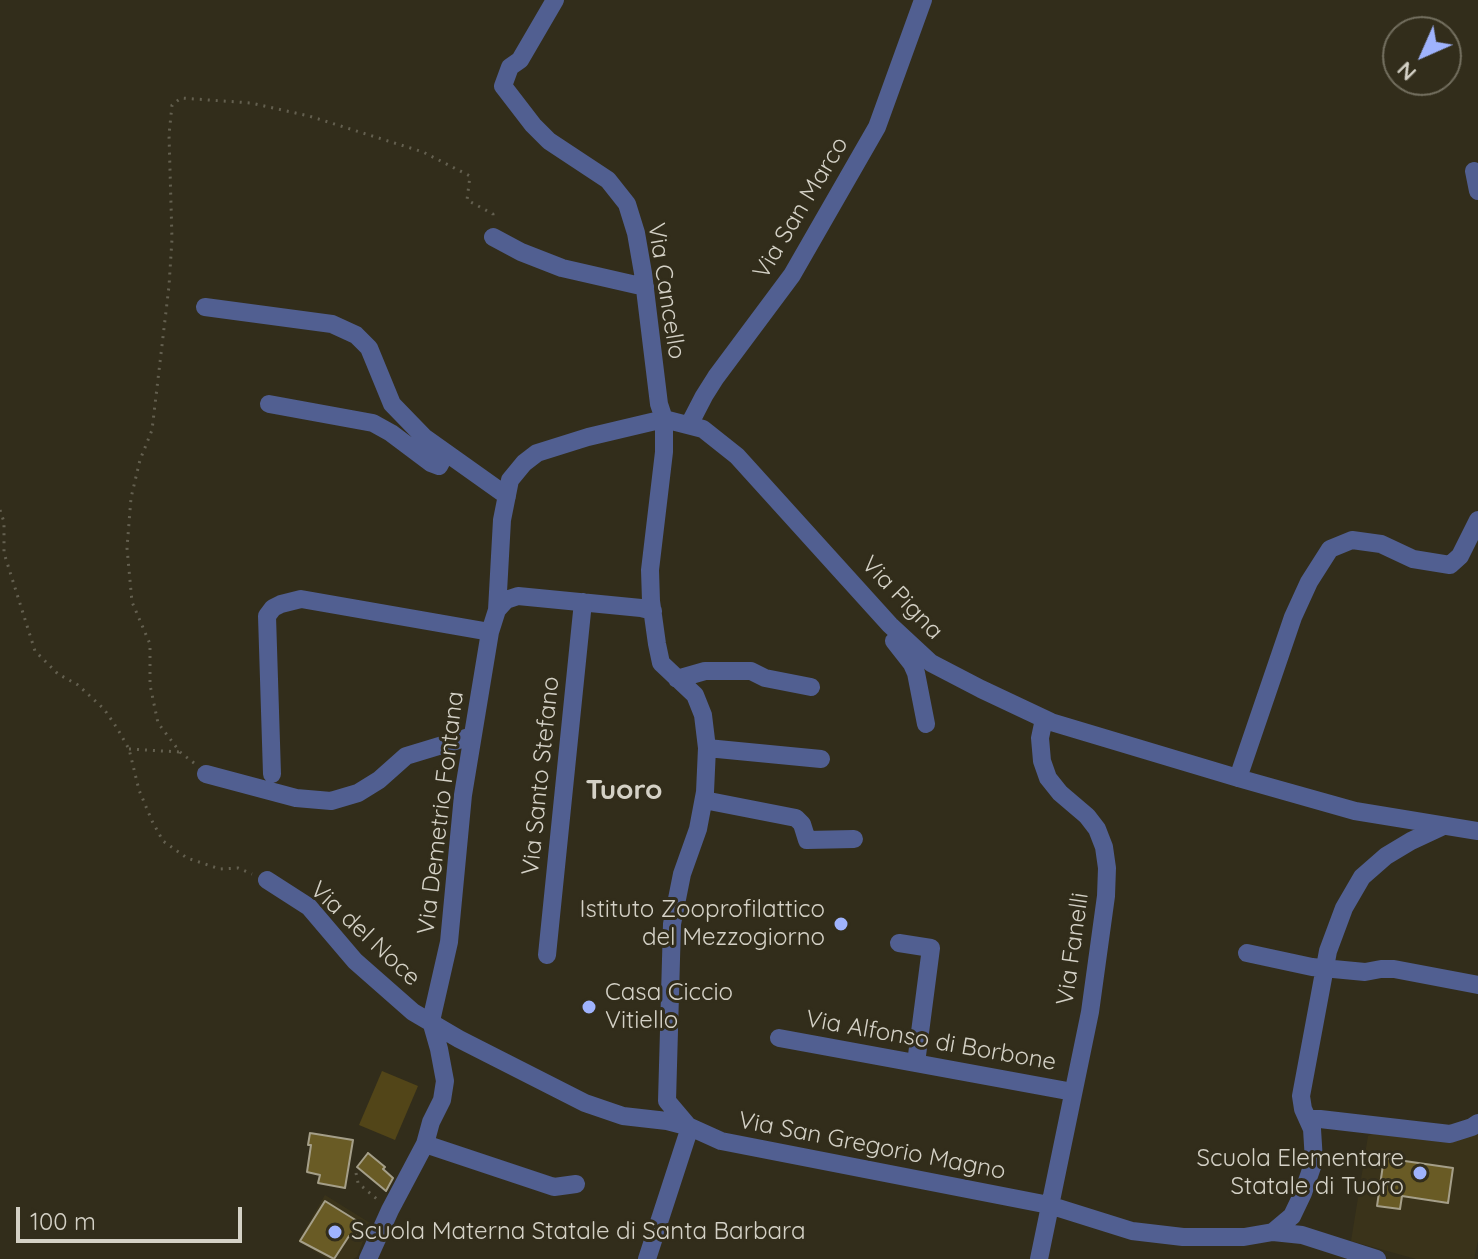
<!DOCTYPE html>
<html>
<head>
<meta charset="utf-8">
<style>
  body { margin:0 }
  #map { position:relative; width:1478px; height:1259px; overflow:hidden; background:#322d1b; font-family:Quicksand,sans-serif }
  canvas { display:block }
  .north { position:absolute; left:1382px; top:16px; width:80px; height:80px; box-sizing:border-box; background:#322d1b; border:2px solid #736f5f; border-radius:50%; rotate:225deg; font-size:22px; font-weight:700; line-height:32px; text-align:center; color:#d4d1c6 }
  .north::after { content:''; display:block; margin:auto; width:28px; height:36px; background:#9fb3fd; clip-path:polygon(50% 0,100% 100%,50% 72%,0 100%) }
  .scale { position:absolute; left:16px; top:1207px; width:226px; height:36px; box-sizing:border-box; border:4px solid #d4d1c6; border-top:0; padding-left:10px; font-size:24px; line-height:28px; white-space:nowrap; color:#d4d1c6; -webkit-text-stroke:6px #322d1b; paint-order:stroke }
</style>
</head>
<body>
<div id="map">
<canvas width="1478" height="1259"></canvas>
<div class="north">N</div>
<div class="scale">100 m</div>
</div>
<script>
const g = document.querySelector('canvas').getContext('2d');
g.lineJoin = 'round';
function paint(path, color) {
  g.fillStyle = color;
  g.fill(path, 'evenodd');
}
function poly(rows) {
  const path = new Path2D();
  for (const r of rows) {
    path.moveTo(r[0], r[1]);
    for (let i = 2; i < r.length; i += 2) path.lineTo(r[i], r[i + 1]);
  }
  return path;
}
function trace(path, color, width, dash) {
  g.strokeStyle = color;
  g.lineWidth = width;
  g.lineCap = dash ? 'butt' : 'round';
  g.setLineDash(dash || []);
  g.stroke(path);
}
function drawText(font, color, halo, rows, align = 'center') {
  g.font = font + ' Quicksand,sans-serif';
  g.lineWidth = 6;
  g.setLineDash([]);
  g.textBaseline = 'middle';
  g.strokeStyle = halo;
  g.fillStyle = color;
  for (const [text, x, y, turn = 0] of rows) {
    g.save();
    g.translate(x, y);
    g.rotate((+turn || 0) * Math.PI / 180);
    g.textAlign = isNaN(turn) ? turn : align;
    if (halo) g.strokeText(text, 0, 0);
    g.fillText(text, 0, 0);
    g.restore();
  }
}
const built = poly([
  [1478,1131,1478,1241,1474,1259,1416,1259,1351,1241,1368,1136,1375,1132],
  [325,1195,370,1223,357,1257,353,1259,327,1259,298,1241]
]);
const green = poly([
  [382,1071,418,1086,395,1140,359,1125]
]);
const building = poly([
  [310,1133,353,1140,345,1188,318,1183,320,1175,307,1172,311,1145,308,1145,310,1133],
  [368,1153,385,1167,383,1169,393,1178,386,1191,357,1167,368,1153],
  [1384,1158,1453,1168,1448,1203,1402,1196,1400,1209,1377,1206,1384,1158],
  [325,1201,362,1224,353,1239,349,1236,334,1259,300,1241,325,1201]
]);
const path = poly([
  [0,510,4,522,4,553,35,651,58,674,78,685,104,709,117,728,129,749,139,790,152,821,163,841,187,858,220,869,238,868,252,874],
  [129,749,180,752],
  [194,763,180,752,158,723,150,685,150,644,132,602,127,548,131,498,140,460,152,430,169,286,172,239,169,135,172,105,181,98,251,103,309,116,423,152,470,176,467,200,493,214,493,221],
  [356,1173,358,1183,378,1200]
]);
const minor = poly([
  [555,0,520,60,510,67,503,86,533,125,549,141,608,180,627,204,636,233,643,273,659,404,664,419,664,452,650,570,651,601,657,644,661,663,695,695,703,715,707,748,705,792,698,829,682,874,672,924,667,1101,689,1127],
  [1474,171,1478,191],
  [493,237,521,252,562,268,645,287],
  [205,307,332,324,356,335,369,348,392,404,424,437,507,496],
  [269,404,373,423,391,433,431,463,439,466,446,453],
  [689,425,704,396,716,377,792,275,877,127,923,0],
  [497,610,506,600,518,596,641,608,653,611],
  [894,641,912,664,916,673,926,724],
  [677,679,705,671,751,671,765,678,811,687],
  [707,748,821,759],
  [206,774,296,798,331,801,358,793,379,780,406,756,472,736],
  [272,774,267,616,273,608,281,604,301,599,490,632],
  [1238,778,1293,617,1309,582,1330,549,1352,540,1381,544,1413,559,1450,565,1460,556,1478,520],
  [704,800,796,818,802,824,807,840,854,839],
  [267,880,309,907,355,961,413,1012,459,1039,585,1103,623,1116,667,1121,690,1127,721,1141,1049,1205,1132,1231,1183,1237,1244,1237,1273,1232,1292,1216,1303,1193,1314,1161,1312,1129,1303,1109,1301,1096,1328,951,1344,908,1362,877,1386,856,1411,841,1441,827],
  [899,943,931,948,916,1063],
  [1247,953,1312,967,1365,972,1381,969,1394,969,1478,985],
  [547,955,583,602],
  [431,1021,449,942,463,795,490,632,497,610,502,520,510,480,524,463,537,453,588,437,664,419,703,429,737,456,890,625,931,663,981,689,1051,722,1238,778,1355,811,1478,831],
  [779,1038,1073,1092],
  [1308,1119,1320,1119,1450,1134,1472,1127,1478,1123],
  [425,1144,554,1187,576,1184],
  [1273,1232,1302,1235,1377,1259],
  [368,1259,390,1210,425,1144,431,1122,442,1100,445,1081,439,1049,431,1021],
  [647,1259,690,1127],
  [1039,1259,1090,1012,1106,896,1107,868,1104,847,1097,829,1087,816,1060,793,1048,778,1042,761,1040,738,1044,719]
]);
const markers = [
  [841,924,8,"#9fb3fd"],
  [589,1007,8,"#9fb3fd"],
  [1420,1173,8,"#9fb3fd"],
  [335,1232,8,"#9fb3fd"]
];
const streetNames = [
  ["Via San Marco",801,208,-59],
  ["Via Cancello",666,291,81],
  ["Via Pigna",902,598,46],
  ["Via Santo Stefano",541,776,-84],
  ["Via Demetrio Fontana",441,813,-83],
  ["Via del Noce",365,934,43],
  ["Via Fanelli",1073,949,-82],
  ["Via Alfonso di Borbone",931,1041,10],
  ["Via San Gregorio Magno",872,1146,11]
];
const poiNames = [
  ["Istituto Zooprofilattico",825,910],
  ["del Mezzogiorno",825,938],
  ["Casa Ciccio",605,993,"left"],
  ["Vitiello",605,1021,"left"],
  ["Scuola Elementare",1404,1159],
  ["Statale di Tuoro",1404,1187],
  ["Scuola Materna Statale di Santa Barbara",351,1232,"left"]
];
const quarterNames = [
  ["Tuoro",624,791]
];
paint(built, '#3a331a');
paint(green, '#524518');
paint(building, '#695b25');
trace(building, '#a59f89', 2);
trace(path, '#646050', 3, [2, 6]);
trace(minor, '#515f91', 18);
for (const [x, y, r, color] of markers) {
  const dot = new Path2D();
  dot.arc(x, y, r, 0, 2 * Math.PI);
  g.fillStyle = color;
  g.fill(dot);
  trace(dot, '#322d1b', 3);
}
drawText('24px', '#d4d1c6', '#322d1b', streetNames);
drawText('24px', '#d4d1c6', '#322d1b', poiNames, 'right');
drawText('bold 28px', '#d4d1c6', '#322d1b', quarterNames);
</script>
</body>
</html>
